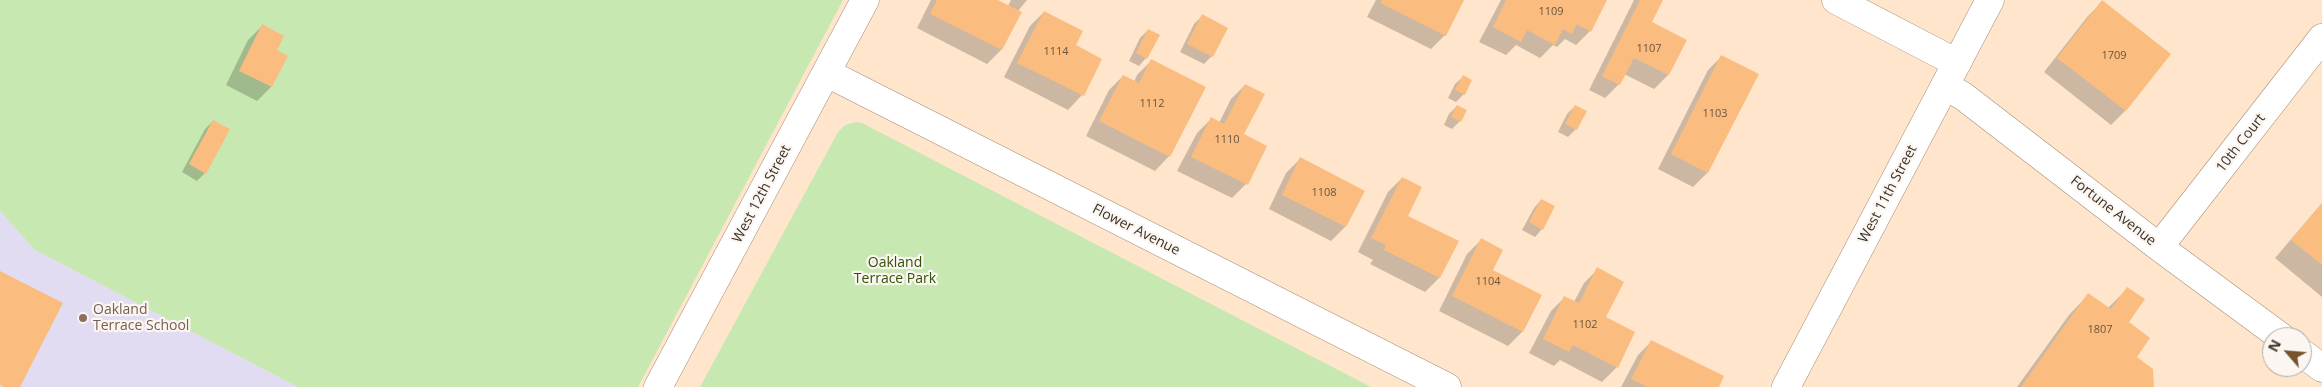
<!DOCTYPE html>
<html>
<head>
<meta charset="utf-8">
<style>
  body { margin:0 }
  #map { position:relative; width:2322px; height:387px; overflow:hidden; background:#ffe5cb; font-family:"Open Sans",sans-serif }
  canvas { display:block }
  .north { position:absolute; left:2262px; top:327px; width:50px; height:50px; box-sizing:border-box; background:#fbf6f1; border:1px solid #afa8a1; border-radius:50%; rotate:297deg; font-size:14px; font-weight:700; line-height:20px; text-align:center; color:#3c3228 }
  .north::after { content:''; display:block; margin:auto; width:18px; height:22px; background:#77542d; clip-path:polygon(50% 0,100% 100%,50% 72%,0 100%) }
</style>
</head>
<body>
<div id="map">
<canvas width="2322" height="387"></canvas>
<div class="north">N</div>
</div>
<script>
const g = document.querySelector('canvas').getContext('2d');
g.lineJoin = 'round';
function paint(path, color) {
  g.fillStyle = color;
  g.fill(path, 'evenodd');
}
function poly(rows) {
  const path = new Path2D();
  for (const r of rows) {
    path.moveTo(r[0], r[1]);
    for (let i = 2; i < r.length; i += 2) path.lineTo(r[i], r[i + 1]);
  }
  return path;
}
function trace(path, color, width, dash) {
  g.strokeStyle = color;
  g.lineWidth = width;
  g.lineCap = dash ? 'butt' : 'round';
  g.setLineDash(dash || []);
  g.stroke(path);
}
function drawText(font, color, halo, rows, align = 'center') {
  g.font = font + ' "Open Sans",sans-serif';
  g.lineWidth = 4.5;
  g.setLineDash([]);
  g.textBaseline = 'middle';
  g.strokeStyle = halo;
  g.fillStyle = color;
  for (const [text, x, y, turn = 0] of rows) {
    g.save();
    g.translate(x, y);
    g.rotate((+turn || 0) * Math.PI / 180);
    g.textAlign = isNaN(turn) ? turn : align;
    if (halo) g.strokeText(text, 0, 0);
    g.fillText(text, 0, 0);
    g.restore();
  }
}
const education = poly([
  [0,211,35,250,298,387,0,387]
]);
const green = poly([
  [0,0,843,0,638,387,298,387,35,250,0,211],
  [857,122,862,123,1371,387,700,387,838,132,845,125]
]);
const shadow = poly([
  [931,0,996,0,1008,6,1011,0,1027,0,1018,11,1020,12,1001,50,987,64,917,28],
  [1376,0,1463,0,1445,35,1431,49,1367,17],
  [1501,0,1606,0,1590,31,1576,45,1565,39,1557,47,1553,45,1540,58,1516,45,1506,55,1479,42],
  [1634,0,1662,0,1650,23,1685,40,1668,75,1654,89,1624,74,1619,84,1605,98,1589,90],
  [2102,2,2169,54,2125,111,2111,125,2044,72,2088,16],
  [1044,12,1074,46,1100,59,1082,95,1068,110,1004,77,1030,26],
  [1202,16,1212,56,1204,64,1180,52,1194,24],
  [262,26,275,50,286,56,271,87,257,101,226,85,248,40],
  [1148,30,1146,58,1139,66,1129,61,1140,38],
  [1722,56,1707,173,1693,187,1658,169,1708,70],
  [1151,61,1169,156,1155,171,1086,136,1109,90,1123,76,1134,82,1137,75],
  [1463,77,1464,94,1456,102,1448,98,1455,84],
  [1245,85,1243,135,1266,147,1246,184,1232,198,1177,171,1197,133,1211,119,1219,123,1231,99],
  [1457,106,1460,121,1452,129,1444,125,1449,114],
  [1575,106,1576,129,1568,137,1558,132,1567,114],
  [213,121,228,130,205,173,197,181,182,172,205,129],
  [1300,159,1364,191,1345,227,1331,241,1269,209,1286,173],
  [1402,178,1406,216,1457,242,1439,278,1425,292,1370,264,1373,260,1358,252,1388,192],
  [1541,200,1542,229,1535,237,1522,230,1534,208],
  [2322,203,2322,297,2275,258],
  [1481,240,1491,270,1540,295,1522,332,1508,346,1439,311,1467,254],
  [1598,269,1604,318,1633,333,1616,368,1602,382,1560,360,1554,366,1529,353,1551,311,1565,297,1574,302,1584,283],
  [2127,289,2127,322,2135,357,2153,387,2017,387,2069,315,2088,295,2107,309],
  [1652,341,1717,387,1621,387,1638,355]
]);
const building = poly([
  [937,0,998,0,1022,12,1002,50,930,14],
  [1382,0,1464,0,1446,36,1380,3],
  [1506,0,1607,0,1591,32,1577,24,1572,34,1563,29,1555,45,1527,30,1521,42,1493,27],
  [1640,0,1663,0,1652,22,1687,40,1669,75,1634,58,1620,85,1602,76],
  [2102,0,2171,54,2126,111,2057,58],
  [1044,11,1083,31,1076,45,1102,59,1084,96,1017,63],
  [1202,14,1228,28,1213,57,1187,44],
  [262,24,284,36,277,50,288,56,272,87,239,71],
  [1148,29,1160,35,1147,59,1136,53],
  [1721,55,1759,74,1708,173,1671,154],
  [1151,59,1206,87,1170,157,1099,121,1123,75,1139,83],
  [1463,75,1472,80,1465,95,1455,90],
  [1245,84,1265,94,1244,134,1267,146,1248,185,1191,157,1211,117,1224,124],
  [1457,105,1467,110,1461,122,1451,117],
  [1575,105,1587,111,1577,130,1565,124],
  [213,120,230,129,206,174,189,164],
  [1300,157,1365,191,1346,227,1282,195],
  [1402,177,1422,187,1408,216,1459,241,1440,278,1384,250,1386,245,1371,238],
  [1541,199,1555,206,1543,230,1529,222],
  [2322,203,2322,265,2291,240],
  [1481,238,1503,250,1493,270,1542,295,1523,332,1452,296],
  [1597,267,1624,282,1606,317,1635,332,1618,368,1573,345,1569,352,1543,339,1564,296,1579,303],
  [0,271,63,303,20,387,4,387,0,385],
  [2127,287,2145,299,2129,322,2150,338,2137,357,2153,369,2154,387,2021,387,2088,293,2111,309],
  [1651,340,1724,376,1719,387,1647,387,1631,379]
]);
const street = poly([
  [1836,0,1957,63],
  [827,73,1447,387],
  [1945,86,1963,96,2159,247,2281,337],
  [2159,247,2322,38],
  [2302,353,2322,368],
  [658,387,865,0]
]);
const secondary = poly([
  [1786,387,1990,0]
]);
const markers = [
  [83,318,5,"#8d6e63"]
];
const numberNames = [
  ["1109",1551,12],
  ["1107",1649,49],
  ["1114",1056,52],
  ["1709",2114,56],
  ["1112",1152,104],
  ["1103",1715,114],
  ["1110",1227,140],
  ["1108",1324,193],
  ["1104",1488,282],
  ["1102",1585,325],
  ["1807",2100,330]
];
const streetNames = [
  ["10th Court",2241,143,-52],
  ["West 12th Street",762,194,-62],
  ["West 11th Street",1888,194,-62],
  ["Fortune Avenue",2113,211,38],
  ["Flower Avenue",1136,230,27]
];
const parkNames = [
  ["Oakland",895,263],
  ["Terrace Park",895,279]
];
const educationNames = [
  ["Oakland",93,310],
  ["Terrace School",93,326]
];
paint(education, '#e2dcf2');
paint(green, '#c8e8b1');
paint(shadow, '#0003');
paint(building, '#fabd7f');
trace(street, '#a68e76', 29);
trace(secondary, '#a68e76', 29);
trace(street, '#fff', 28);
trace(secondary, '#fff', 28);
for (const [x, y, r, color] of markers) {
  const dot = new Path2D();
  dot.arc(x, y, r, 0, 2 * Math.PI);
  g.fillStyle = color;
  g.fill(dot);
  trace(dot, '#fbf6f1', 2);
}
drawText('11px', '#6c553e', null, numberNames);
drawText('14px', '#3c3228', '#fbf6f1', streetNames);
drawText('14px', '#2f5204', '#fbf6f1', parkNames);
drawText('14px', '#785e54', '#fbf6f1', educationNames, 'left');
</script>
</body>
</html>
